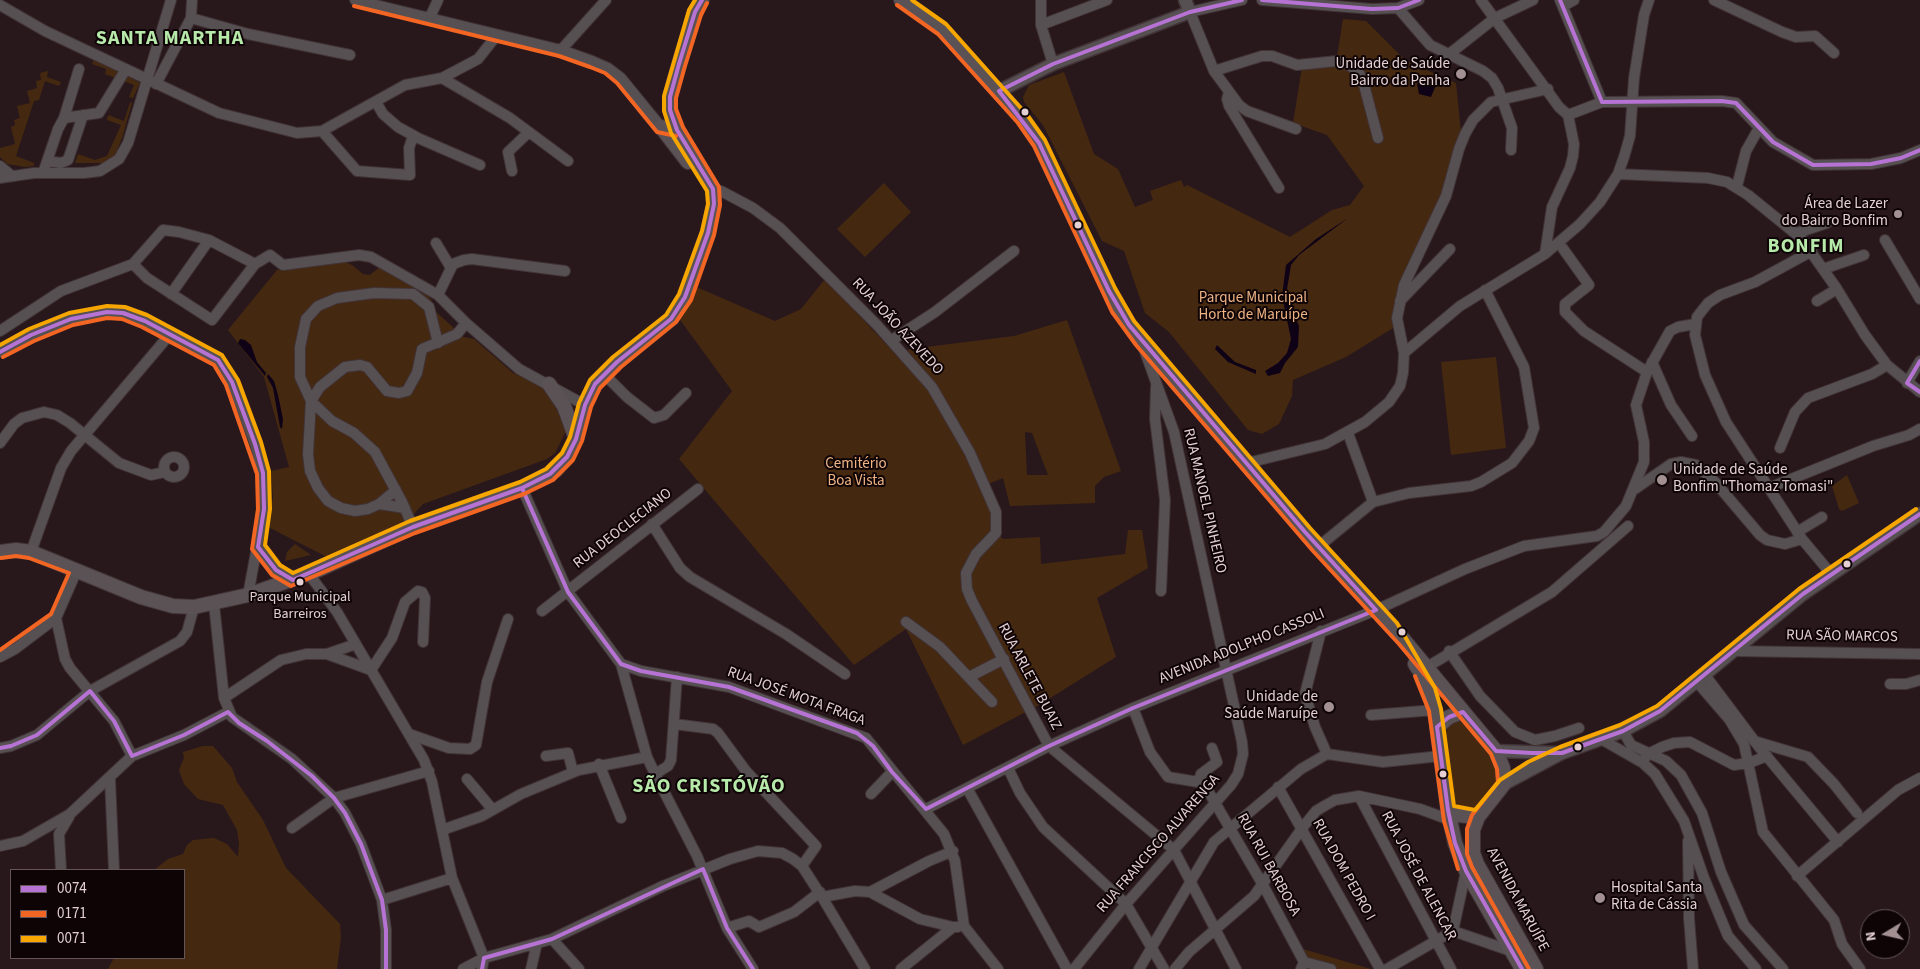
<!DOCTYPE html>
<html>
<head>
<meta charset="utf-8">
<style>
  body { margin:0 }
  #map { position:relative; width:1920px; height:969px; overflow:hidden; background:#28181c; font-family:"Source Sans 3",sans-serif }
  canvas { display:block }
  .legend { position:absolute; left:10px; top:869px; width:175px; height:90px; box-sizing:border-box; background:#0e0406; border:1px solid #645658; margin:0; padding:6px 9px; list-style:none; font-size:15px; color:#e4d0d3 }
  .legend li { display:flex; align-items:center; gap:10px; height:25px }
  .legend b { width:25px; border:1px solid #645658 }
  .north { position:absolute; left:1860px; top:909px; width:50px; height:50px; box-sizing:border-box; background:#0e0406; border:1px solid #645658; border-radius:50%; rotate:261deg; font-size:14px; font-weight:700; line-height:20px; text-align:center; color:#e4d0d3 }
  .north::after { content:''; display:block; margin:auto; width:18px; height:22px; background:#a29093; clip-path:polygon(50% 0,100% 100%,50% 72%,0 100%) }
</style>
</head>
<body>
<div id="map">
<canvas width="1920" height="969"></canvas>
<ul class="legend">
<li><b style="height:6px;background:#b673d3"></b>0074</li>
<li><b style="height:6px;background:#f26522"></b>0171</li>
<li><b style="height:6px;background:#f7a600"></b>0071</li>
</ul>
<div class="north">N</div>
</div>
<script>
const g = document.querySelector('canvas').getContext('2d');
g.lineJoin = 'round';
function paint(path, color) {
  g.fillStyle = color;
  g.fill(path, 'evenodd');
}
function poly(rows) {
  const path = new Path2D();
  for (const r of rows) {
    if (r.length === 3) {
      path.moveTo(r[0] + r[2], r[1]);
      path.arc(r[0], r[1], r[2], 0, 2 * Math.PI);
      continue;
    }
    path.moveTo(r[0], r[1]);
    for (let i = 2; i < r.length; i += 2) path.lineTo(r[i], r[i + 1]);
  }
  return path;
}
function trace(path, color, width, dash) {
  g.strokeStyle = color;
  g.lineWidth = width;
  g.lineCap = dash ? 'butt' : 'round';
  g.setLineDash(dash || []);
  g.stroke(path);
}
function drawText(font, color, halo, rows, align = 'center') {
  g.font = font + ' "Source Sans 3",sans-serif';
  g.lineWidth = 4;
  g.setLineDash([]);
  g.textBaseline = 'middle';
  g.strokeStyle = halo;
  g.fillStyle = color;
  for (const [text, x, y, turn = 0] of rows) {
    g.save();
    g.translate(x, y);
    g.rotate((+turn || 0) * Math.PI / 180);
    g.textAlign = isNaN(turn) ? turn : align;
    if (halo) g.strokeText(text, 0, 0);
    g.fillText(text, 0, 0);
    g.restore();
  }
}
const green = poly([
  [1343,19,1366,21,1406,61,1456,83,1461,132,1444,194,1394,315,1393,328,1346,357,1293,380,1292,396,1279,424,1262,434,1248,430,1169,332,1145,313,1124,251,1102,241,1043,125,1024,102,1023,97,1029,85,1064,72,1094,154,1118,169,1135,207,1153,200,1150,191,1181,180,1184,187,1187,185,1290,237,1332,210,1350,205,1364,186,1327,135,1293,123,1302,67,1336,63],
  [94,58,140,83,133,98,129,97,134,85,105,74,106,69,92,64],
  [48,71,47,77,61,82,59,86,45,81,39,100,34,101,16,156,34,163,34,166,25,167,7,164,0,157,0,148,15,144,11,127,15,125,14,120,20,118,17,106,30,103,27,91,37,88,36,81,41,80,40,73],
  [130,102,132,103,122,138,114,157,104,163,75,163,78,154,95,160,107,156,121,125,107,120,108,115,124,121],
  [884,183,911,212,865,257,837,229],
  [345,262,352,265,363,274,370,275,381,266,424,292,431,299,435,311,464,337,474,339,513,373,540,384,549,392,565,422,565,433,555,453,547,459,423,504,405,524,331,559,268,527,273,497,271,471,289,467,264,377,228,330,277,270],
  [825,279,896,355,910,349,1014,336,1067,320,1121,471,1104,477,1095,486,1095,503,1010,506,1003,478,981,487,993,515,993,529,1003,539,1040,537,1041,564,1125,554,1128,530,1142,530,1148,568,1097,598,1116,657,1039,705,963,745,906,629,854,665,679,459,732,391,678,317,694,286,775,321,801,309],
  [1025,432,1032,433,1048,475,1027,475],
  [1496,357,1506,448,1451,455,1441,362],
  [1847,475,1859,503,1842,511,1839,509,1832,486],
  [295,544,311,555,285,561,287,552],
  [1453,722,1462,722,1466,725,1499,765,1497,787,1477,813,1459,808,1454,799,1445,737,1448,725],
  [203,746,213,746,232,768,237,782,263,820,286,868,340,924,341,937,337,969,108,969,114,958,184,958,184,870,154,870,168,859,183,854,187,845,193,840,214,838,227,844,238,857,239,844,237,830,223,805,198,799,184,784,181,776,179,770,184,758,183,752],
  [1303,949,1371,969,1296,969]
]);
const water = poly([
  [1423,78,1434,79,1437,83,1431,97,1419,94,1417,84],
  [1348,218,1299,255,1291,265,1287,289,1291,308,1299,326,1298,347,1285,363,1280,373,1268,376,1265,371,1278,363,1287,353,1291,339,1282,296,1286,265,1316,239],
  [240,339,245,340,251,345,257,362,266,373,265,376,238,343],
  [1217,345,1235,362,1256,370,1256,374,1228,362,1215,349],
  [268,374,274,381,278,395,283,419,282,429,280,427,273,388,267,377]
]);
const minor = poly([
  [355,0,561,50,592,61,608,68,621,78,661,127,667,128],
  [1041,0,1041,25,1053,64],
  [1242,0,1190,12,1214,71,1262,56,1272,56,1297,65,1337,61,1347,64,1358,71,1363,81,1378,138],
  [1262,0,1372,9,1398,8,1419,0],
  [1481,0,1559,107,1568,115,1574,144,1573,156,1570,168,1552,207,1545,254],
  [1560,0,1602,102],
  [1714,0,1782,32,1796,37,1815,36,1834,53],
  [0,5,45,31,219,113,297,133,322,131,405,85,442,78,478,59,497,35],
  [1563,6,1574,0],
  [1398,8,1430,45,1483,71,1492,78,1498,88,1512,128,1511,150],
  [430,17,438,0],
  [191,18,248,34,350,55],
  [1041,25,1107,0],
  [561,50,606,0],
  [1448,55,1495,18,1533,0],
  [1214,71,1239,105,1247,111,1296,129],
  [442,78,510,118,568,161],
  [156,84,191,18,192,0],
  [1229,92,1227,99,1229,106,1279,188],
  [376,102,383,114,398,127,418,138,480,165],
  [1568,115,1602,102,1722,101,1736,103,1773,142,1813,165,1871,164,1901,158,1920,150],
  [64,118,79,69],
  [322,131,357,171,410,175,409,148,413,136],
  [47,161,61,163,68,160,83,115],
  [0,166,12,176],
  [512,171,508,152,529,132],
  [43,173,58,129,64,118,99,113,126,69],
  [1618,174,1708,178,1727,182,1748,195,1801,238,1837,289,1865,335,1887,365,1920,392],
  [0,178,34,173,84,173,100,171,119,159,128,143,171,0],
  [1737,186,1746,151,1759,128],
  [713,189,721,191,753,208,780,228,877,325,932,387,970,453,996,512,996,533,976,554,966,573,967,589,972,601,1049,746,1174,850,1236,969],
  [1797,233,1827,223],
  [1885,240,1920,299],
  [436,243,451,268],
  [1559,243,1589,285,1565,304,1565,312,1584,331,1647,372],
  [1812,251,1755,282,1720,295,1708,303,1697,317,1695,335,1705,375,1726,422,1802,539,1832,575],
  [133,264,147,278,212,320,255,264,270,255,283,265,359,255,371,257,438,295,466,323,519,369,585,405],
  [1823,269,1864,255],
  [171,294,209,240],
  [438,295,453,264,464,260,472,259,565,271],
  [1400,301,1450,249],
  [1817,301,1837,289],
  [0,331,61,291,133,264,163,230,179,232,209,240,255,264],
  [892,340,935,312,1014,251],
  [0,352,31,335,71,319,107,312,123,313,145,321,218,360,232,382,255,444,263,473,264,509,248,595],
  [1404,353,1460,306,1545,254,1580,224,1600,202,1618,174,1624,157,1630,136,1634,78,1644,15,1649,0],
  [1652,362,1671,405,1692,436],
  [604,374,627,397,654,418,664,415,686,393],
  [1907,383,1920,361],
  [1156,386,1155,419,1165,500,1161,591],
  [1348,433,1373,502],
  [0,443,14,424,22,418,44,412,57,415,70,423,119,463,151,475,165,472],
  [1780,448,1795,412,1808,398,1872,374,1887,365],
  [174,467,10],
  [1247,463,1325,444,1365,422,1389,402,1400,386,1403,373,1404,353,1397,318,1404,285,1446,196,1459,149,1465,134,1473,120,1491,102,1548,89],
  [522,488,568,592,621,664,647,757,655,774,697,856,727,928,753,969],
  [1769,488,1873,446,1909,435,1920,429],
  [1635,489,1671,464,1681,462,1696,465,1715,482,1760,535,1767,540,1785,544,1802,539],
  [396,490,379,504,405,508],
  [379,504,368,509,355,511,341,508,328,501,318,488,310,471,308,454,311,401,320,387,345,367,360,365,367,367,387,391,399,393,407,391,417,373,422,349,457,334,466,323],
  [652,524,680,568,690,577,786,634,845,674],
  [413,527,402,502,375,452,354,433,332,421,311,401,300,377,300,347,306,319,318,306,337,298,374,293,413,294,429,307,438,343],
  [1797,532,1822,517],
  [258,547,276,570,293,580],
  [1318,547,1373,502,1409,493,1471,486,1481,482,1512,463,1529,441,1534,428,1524,367,1485,290],
  [31,552,61,468,71,451,171,333],
  [77,570,56,618,65,659,70,668,114,721,132,756],
  [309,574,337,612,424,760,432,782,452,878,484,958,482,969],
  [214,604,224,698],
  [542,611,698,489],
  [906,622,940,647,992,702],
  [1321,631,1305,694,1315,727,1327,754],
  [356,644,327,654,371,670,392,638,405,602,418,591,422,592,425,598,423,642],
  [1449,651,1480,696,1515,732,1535,740,1555,736,1579,728],
  [1733,651,1920,654],
  [327,654,306,654,281,660,224,698,232,717,292,759,334,798,345,813,361,844,382,900,386,930,386,969],
  [0,657,15,649,56,618],
  [621,664,641,671,729,687,866,738,944,834,955,861,964,926,998,969],
  [1427,667,1552,592,1628,526],
  [1705,675,1759,747,1838,842],
  [969,677,1004,659],
  [1697,682,1729,719,1744,744,1763,832,1834,920,1842,944,1860,969],
  [1890,684,1906,684,1920,680],
  [1133,708,1150,752,1168,777,1204,783],
  [1371,715,1435,710],
  [674,724,713,729,718,733,746,771,816,846,802,866],
  [1623,731,1631,745,1666,761,1681,775,1702,813,1721,872,1744,925,1783,969],
  [409,734,449,748,470,749,476,745,487,682,508,619],
  [1601,739,1643,763,1655,774,1684,821,1704,878,1728,936,1756,969],
  [1754,741,1808,757,1834,784,1857,813],
  [0,748,11,746,37,735,90,691,180,641,187,632,194,607],
  [1212,748,1217,762,1201,774,1200,777,1263,885,1304,962],
  [546,756,568,753,573,772],
  [1645,758,1648,754,1662,747,1674,743,1690,742,1734,765,1749,763,1767,756],
  [599,764,621,818],
  [1008,768,1020,793,1043,827,1126,904,1164,969],
  [655,774,668,766,671,760,677,677],
  [110,779,114,870],
  [467,779,493,810],
  [1278,787,1380,969],
  [967,788,1067,969],
  [871,794,892,772],
  [1359,796,1451,969],
  [926,809,1049,746,1133,708,1376,610,1465,569,1524,546,1597,536,1604,532,1626,506,1644,462,1644,442,1636,405,1647,372,1670,331,1678,327,1695,324],
  [292,828,334,798,429,771],
  [442,830,482,816,521,794,579,770,647,757],
  [1688,841,1689,918,1693,969],
  [0,846,23,841,70,814,132,756,184,735,228,712],
  [61,870,59,834,69,817],
  [1797,876,1898,790,1920,778],
  [870,892,929,861,953,851],
  [822,897,865,969],
  [382,900,452,878],
  [727,928,749,921,759,927,794,912,820,892],
  [1453,931,1466,871],
  [552,939,579,969],
  [463,969,484,958,552,939,663,886,730,859,758,851,782,853,793,859,802,866,822,897,855,891,870,892,920,919,953,927],
  [531,969,537,943],
  [901,969,953,927,958,927],
  [1074,969,1126,904,1231,785,1238,774,1243,754,1242,742,1174,432,1144,349],
  [1139,969,1214,842,1301,769,1327,754,1383,762,1441,756],
  [1175,969,1189,952,1254,896,1303,827,1316,811,1326,805,1335,800,1359,796,1420,809,1450,820],
  [1301,969,1304,962,1331,969],
  [1387,969,1453,931,1511,951]
]);
const tertiary = poly([
  [999,91,1053,64,1190,12,1185,0],
  [1496,751,1557,753],
  [1504,784,1562,753,1623,731,1660,711,1803,594,1920,514]
]);
const secondary = poly([
  [901,0,942,29,1023,119,1039,143,1118,309,1141,341,1318,547,1404,640,1496,751,1503,768,1504,784,1478,817,1473,830,1473,853,1477,864,1536,969],
  [661,127,688,162],
  [549,384,564,406,576,439],
  [0,552,16,550,31,552,141,597,173,606,194,607,248,595,316,571,413,527,522,488,556,470,567,457,576,439,585,405,595,384,617,362,671,319,685,297,708,233,714,204,713,189,677,130,670,110,670,97,679,64,695,12,702,0],
  [1415,664,1426,681,1435,710,1448,810,1455,843,1466,871,1522,969],
  [1437,727,1449,717,1463,712],
  [1448,810,1458,815,1478,817]
]);
const bus1 = poly([
  [1262,0,1372,9,1398,8,1419,0],
  [1560,0,1602,102,1722,101,1736,103,1773,142,1813,165,1871,164,1901,158,1920,150],
  [0,352,31,335,71,319,107,312,123,313,145,321,218,360,232,382,255,444,263,473,264,509,258,547,276,570,293,580,413,527,522,488,550,474,567,457,576,439,585,405,595,384,617,362,671,319,685,297,708,233,714,204,713,189,677,130,670,110,670,97,679,64,695,12,702,0],
  [1920,361,1907,383,1920,392],
  [522,488,568,592,621,664,641,671,729,687,857,733,873,746,892,772,926,809,1049,746,1133,708,1376,610,1305,532,1129,325,1109,291,1039,143,999,91,1053,64,1190,12,1242,0],
  [0,748,11,746,37,735,90,691,114,721,132,756,184,735,228,712,239,723,267,741,312,776,334,798,345,813,361,844,382,900,386,930,386,969],
  [482,969,484,958,552,939,703,869,727,928,753,969],
  [1522,969,1466,871,1455,843,1448,810,1437,727,1449,717,1463,712,1496,751,1532,753,1562,753,1623,731,1660,711,1803,594,1920,514]
]);
const bus2 = poly([
  [897,5,938,34,1018,123,1034,146,1112,312,1136,345,1313,551,1399,644,1491,754,1497,769,1498,782,1472,815,1467,829,1467,854,1472,867,1529,969],
  [354,6,559,56,590,67,605,73,617,83,657,132,676,136],
  [3,357,34,341,73,325,107,318,122,319,142,327,214,365,226,385,257,474,258,509,252,549,272,575,291,586,415,533,524,494,553,480,573,460,582,441,591,407,600,388,621,367,676,322,691,300,714,235,720,205,719,187,683,127,676,109,676,98,685,66,701,15,707,3],
  [0,650,51,614,69,573,29,558,16,556,1,558],
  [1415,676,1429,711,1444,821,1458,869]
]);
const bus3 = poly([
  [912,0,946,24,1028,116,1045,140,1115,288,1134,321,1310,528,1397,623,1435,688,1441,709,1454,806,1475,810,1500,780,1528,762,1560,747,1620,725,1657,706,1799,589,1916,509],
  [0,345,29,329,69,313,107,306,125,307,147,315,222,355,238,380,261,442,269,471,270,509,265,545,280,565,293,573,410,521,520,482,546,469,562,453,570,437,579,403,590,380,613,357,666,315,679,294,702,231,708,204,707,191,671,133,664,111,664,96,689,10,695,0]
]);
const markers = [
  [1461,74,6,"#a29093"],
  [1025,112,4.5,"#e4d0d3"],
  [1898,214,5,"#a29093"],
  [1078,225,4.5,"#e4d0d3"],
  [1662,480,6,"#a29093"],
  [1847,564,4.5,"#e4d0d3"],
  [300,582,4.5,"#e4d0d3"],
  [1402,632,4.5,"#e4d0d3"],
  [1329,707,6,"#a29093"],
  [1578,747,4.5,"#e4d0d3"],
  [1443,774,4.5,"#e4d0d3"],
  [1600,898,6,"#a29093"]
];
const busNames = [
  ["Parque Municipal",300,598],
  ["Barreiros",300,615]
];
const poiNames = [
  ["Unidade de Saúde",1450,65],
  ["Bairro da Penha",1450,82],
  ["Área de Lazer",1888,205],
  ["do Bairro Bonfim",1888,222],
  ["Unidade de Saúde",1673,471,"left"],
  ["Bonfim \"Thomaz Tomasi\"",1673,488,"left"],
  ["Unidade de",1318,698],
  ["Saúde Maruípe",1318,715],
  ["Hospital Santa",1611,889,"left"],
  ["Rita de Cássia",1611,906,"left"]
];
const parkNames = [
  ["Parque Municipal",1253,299],
  ["Horto de Maruípe",1253,316],
  ["Cemitério",856,465],
  ["Boa Vista",856,482]
];
const streetNames = [
  ["RUA JOÃO AZEVEDO",897,327,47],
  ["RUA MANOEL PINHEIRO",1204,501,77],
  ["RUA DEOCLECIANO",623,529,-38],
  ["RUA SÃO MARCOS",1842,637,1],
  ["AVENIDA ADOLPHO CASSOLI",1242,647,-22],
  ["RUA ARLETE BUAIZ",1029,677,62],
  ["RUA JOSÉ MOTA FRAGA",796,697,20],
  ["RUA FRANCISCO ALVARENGA",1159,844,-49],
  ["RUA RUI BARBOSA",1268,865,61],
  ["RUA DOM PEDRO I",1343,870,61],
  ["RUA JOSÉ DE ALENCAR",1418,876,62],
  ["AVENIDA MARUÍPE",1517,900,62]
];
const districtNames = [
  ["SANTA MARTHA",170,40],
  ["BONFIM",1806,248],
  ["SÃO CRISTÓVÃO",709,788]
];
paint(green, '#452810');
paint(water, '#0f0216');
trace(minor, '#413336', 12);
trace(tertiary, '#413336', 15);
trace(secondary, '#413336', 16);
trace(minor, '#575053', 10);
trace(tertiary, '#575053', 12);
trace(secondary, '#5b5256', 14);
trace(bus1, '#b673d3', 4);
trace(bus2, '#f26522', 4);
trace(bus3, '#f7a600', 4);
for (const [x, y, r, color] of markers) {
  const dot = new Path2D();
  dot.arc(x, y, r, 0, 2 * Math.PI);
  g.fillStyle = color;
  g.fill(dot);
  trace(dot, '#0e0406', 2);
}
drawText('14px', '#e4d0d3', '#0e0406', busNames);
drawText('15px', '#e4d0d3', '#0e0406', poiNames, 'right');
drawText('15px', '#efb384', '#0e0406', parkNames);
drawText('15px', '#e4d0d3', '#0e0406', streetNames);
g.letterSpacing = '1px';
drawText('bold 20px', '#b7eaaa', '#0e0406', districtNames);
g.letterSpacing = '0px';
</script>
</body>
</html>
